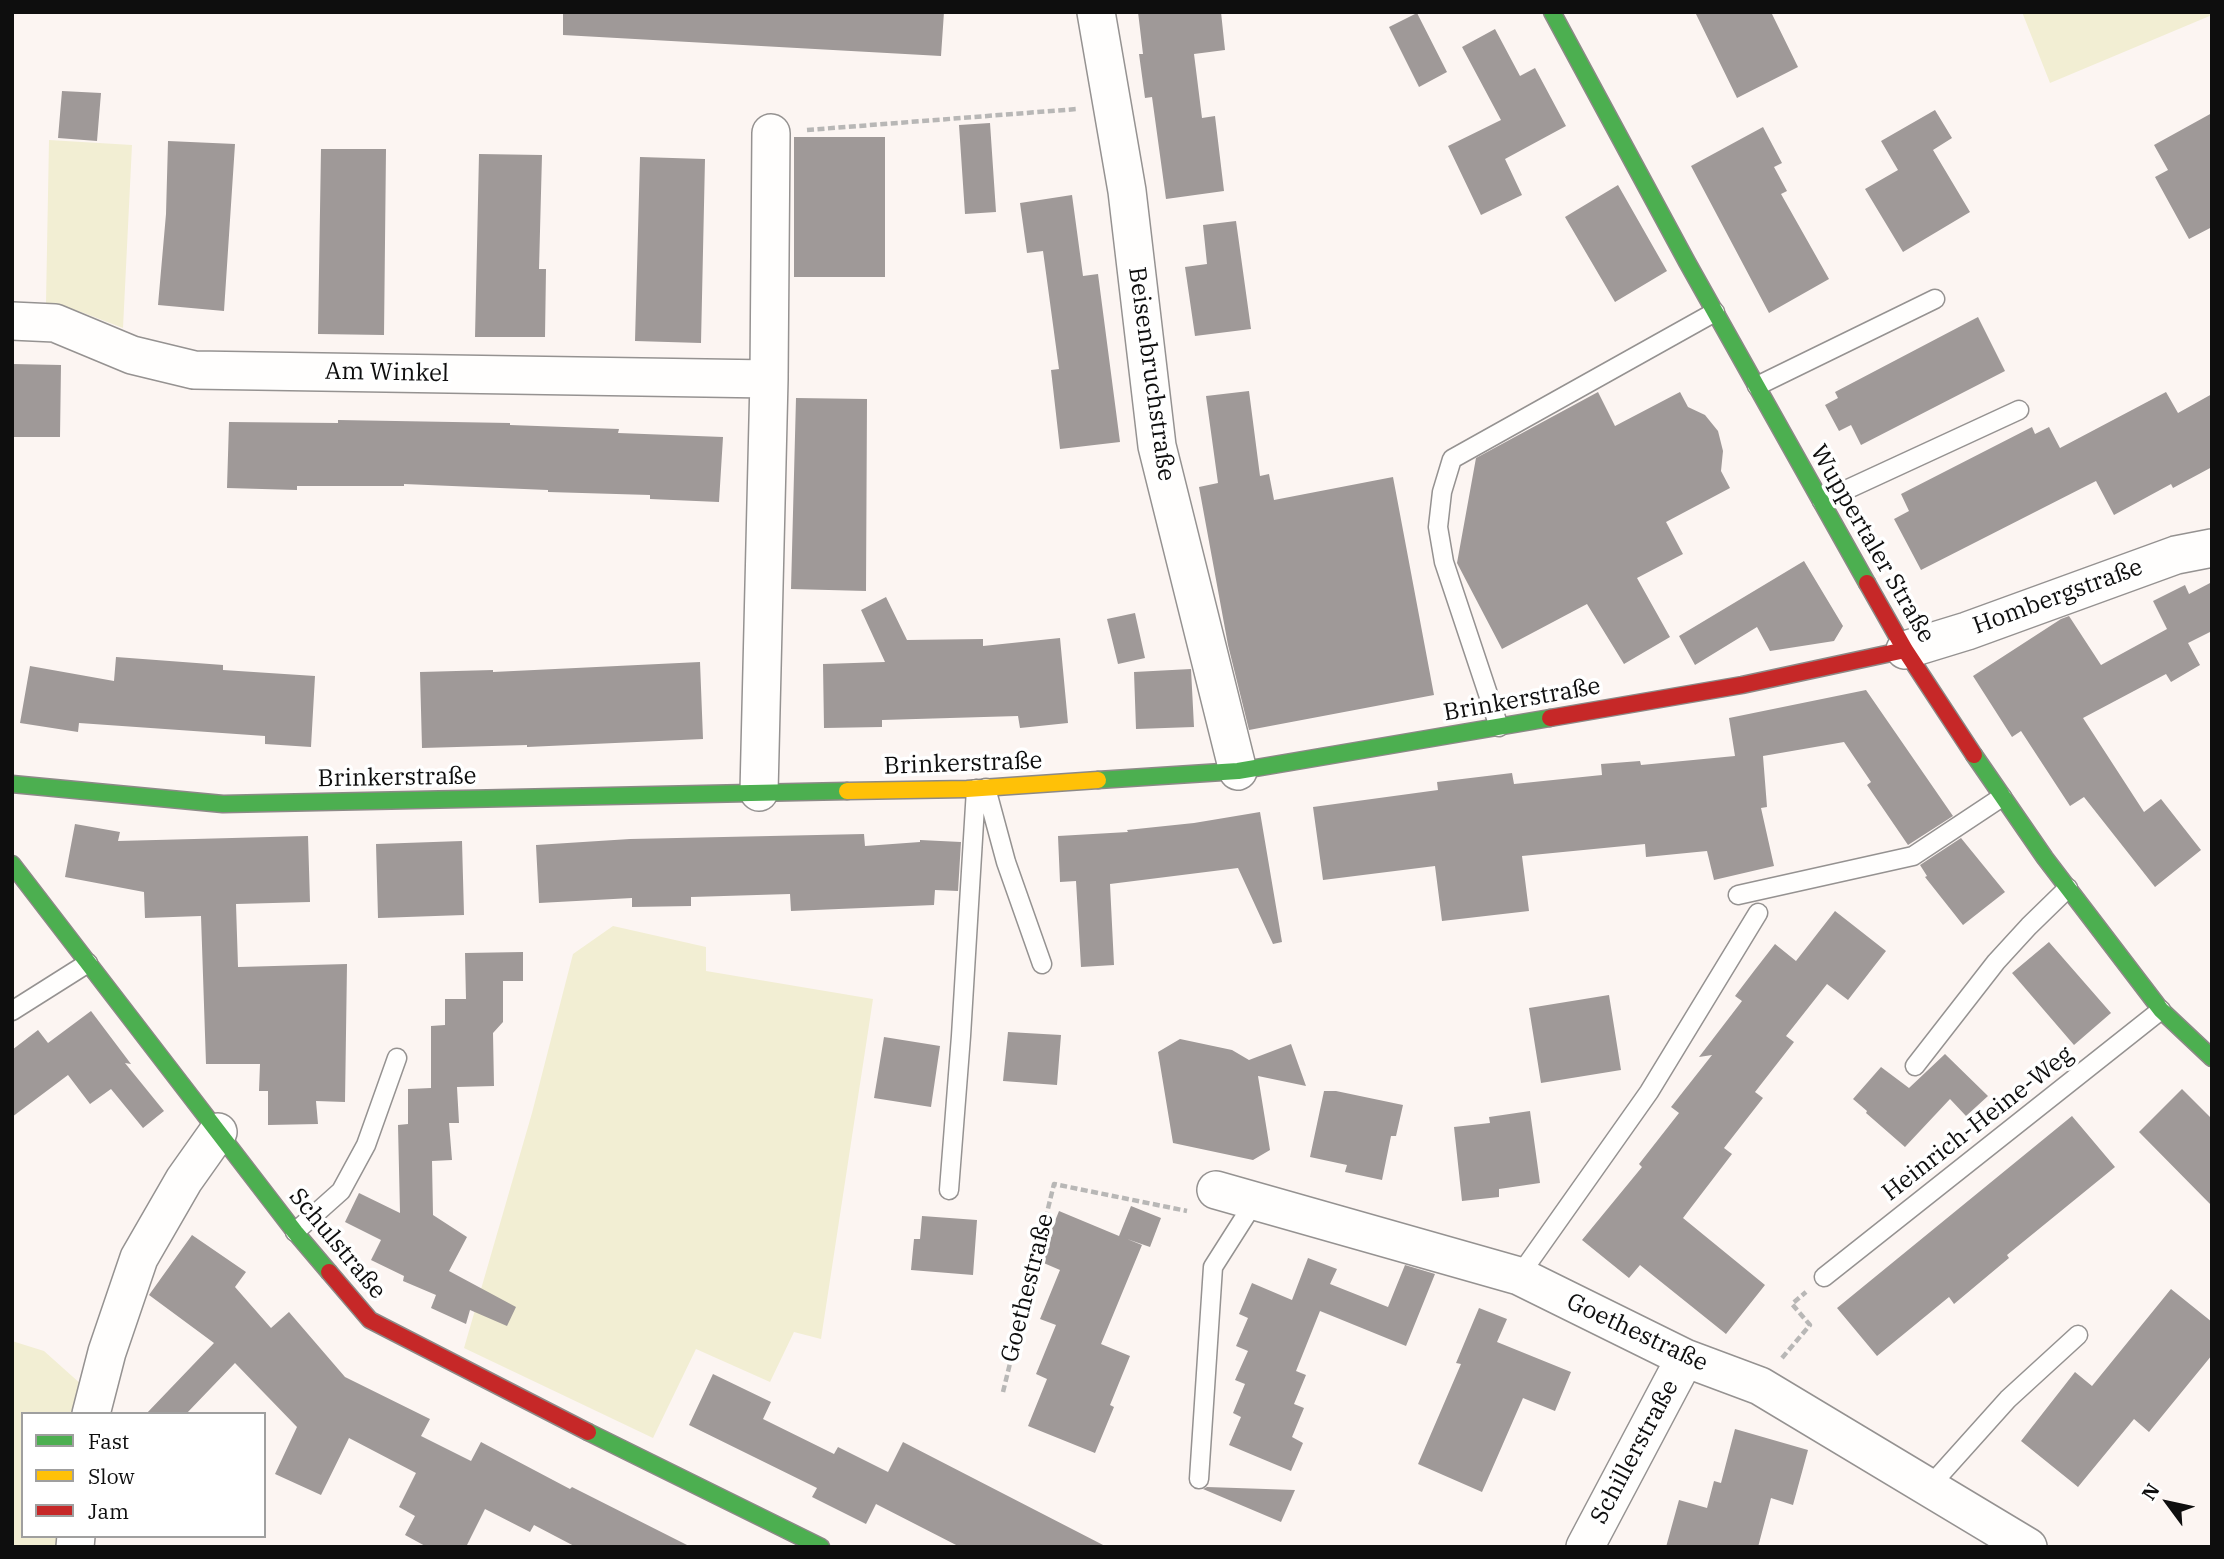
<!DOCTYPE html>
<html>
<head>
<meta charset="utf-8">
<style>
  body { margin:0 }
  #map { position:relative; width:2224px; height:1559px; overflow:hidden; background:#fcf5f2; font-family:"IBM Plex Serif",serif }
  canvas { display:block }
  .frame { position:absolute; inset:0; border:14px solid #0e0e0e; pointer-events:none }
  .legend { position:absolute; left:21px; top:1412px; width:245px; height:126px; box-sizing:border-box; background:#fff; border:2px solid #9f9f9f; margin:0; padding:9px 12px; list-style:none; font-size:21px; color:#0e0e0e }
  .legend li { display:flex; align-items:center; gap:14px; height:35px }
  .legend b { width:35px; border:2px solid #9f9f9f }
  .north { position:absolute; left:2133px; top:1468px; width:70px; height:70px; -webkit-text-stroke:5px #fff; paint-order:stroke; rotate:303deg; font-size:19px; font-weight:700; line-height:28px; text-align:center; color:#0e0e0e }
  .north::after { content:''; display:block; margin:auto; width:24px; height:32px; background:#0e0e0e; clip-path:polygon(50% 0,100% 100%,50% 72%,0 100%) }
</style>
</head>
<body>
<div id="map">
<canvas width="2224" height="1559"></canvas>
<div class="frame"></div>
<ul class="legend">
<li><b style="height:9px;background:#4caf50"></b>Fast</li>
<li><b style="height:9px;background:#ffc107"></b>Slow</li>
<li><b style="height:9px;background:#c62828"></b>Jam</li>
</ul>
<div class="north">N</div>
</div>
<script>
const g = document.querySelector('canvas').getContext('2d');
g.lineJoin = 'round';
function paint(path, color) {
  g.fillStyle = color;
  g.fill(path, 'evenodd');
}
function poly(rows) {
  const path = new Path2D();
  for (const r of rows) {
    path.moveTo(r[0], r[1]);
    for (let i = 2; i < r.length; i += 2) path.lineTo(r[i], r[i + 1]);
  }
  return path;
}
function trace(path, color, width, dash) {
  g.strokeStyle = color;
  g.lineWidth = width;
  g.lineCap = dash ? 'butt' : 'round';
  g.setLineDash(dash || []);
  g.stroke(path);
}
function drawText(font, color, halo, rows, align = 'center') {
  g.font = font + ' "IBM Plex Serif",serif';
  g.lineWidth = 7;
  g.setLineDash([]);
  g.textBaseline = 'middle';
  g.strokeStyle = halo;
  g.fillStyle = color;
  for (const [text, x, y, turn = 0] of rows) {
    g.save();
    g.translate(x, y);
    g.rotate((+turn || 0) * Math.PI / 180);
    g.textAlign = isNaN(turn) ? turn : align;
    if (halo) g.strokeText(text, 0, 0);
    g.fillText(text, 0, 0);
    g.restore();
  }
}
const green = poly([
  [2022,12,2212,12,2212,15,2050,83],
  [49,140,132,145,123,328,81,312,46,303],
  [613,926,706,947,706,971,873,999,821,1339,794,1332,770,1382,696,1349,653,1438,464,1348,532,1113,573,954],
  [12,1341,44,1351,82,1385,75,1414,23,1414,23,1536,63,1536,63,1547,12,1547]
]);
const building = poly([
  [563,12,944,12,941,56,563,35],
  [1138,12,1221,12,1225,50,1194,54,1202,118,1215,116,1224,191,1166,199,1152,97,1145,98,1139,54,1143,54],
  [1695,12,1771,12,1798,67,1737,98],
  [1417,13,1447,72,1419,87,1389,27],
  [1495,29,1520,76,1535,68,1566,126,1505,159,1522,195,1481,215,1448,146,1501,120,1462,47],
  [62,91,101,93,97,141,58,138],
  [1935,110,1952,138,1933,150,1970,212,1903,252,1865,189,1898,170,1881,141],
  [2212,113,2212,227,2189,239,2155,177,2168,170,2154,145],
  [990,123,996,212,965,214,959,125],
  [1763,127,1782,163,1774,167,1787,191,1781,194,1829,279,1769,313,1691,166],
  [794,137,885,137,885,277,794,277],
  [168,141,235,144,224,311,158,305,166,214],
  [321,149,386,149,384,335,318,334],
  [479,154,542,155,539,269,546,269,545,337,475,337],
  [640,157,705,159,701,343,635,341],
  [1618,185,1667,271,1615,302,1565,217],
  [1072,195,1083,276,1098,274,1120,442,1060,449,1051,370,1059,369,1043,251,1027,253,1020,203],
  [1236,221,1251,329,1195,336,1185,267,1207,264,1203,225],
  [1978,317,2005,371,1861,445,1851,425,1839,431,1825,405,1838,398,1835,392],
  [12,364,61,365,60,437,12,437],
  [1249,391,1260,476,1269,474,1274,500,1393,477,1434,695,1249,730,1228,645,1199,487,1218,483,1206,396],
  [1598,392,1615,426,1680,392,1688,407,1705,415,1718,431,1723,451,1721,471,1730,488,1666,522,1683,554,1637,578,1670,637,1624,664,1587,604,1502,649,1457,563,1476,458],
  [2166,392,2178,413,2212,394,2212,467,2173,488,2171,484,2114,515,2096,481,1921,570,1894,519,1909,511,1901,494,2032,427,2035,434,2049,427,2060,448],
  [796,398,867,399,866,591,791,589],
  [338,420,510,423,510,425,619,429,618,433,723,437,719,502,650,499,650,495,548,492,548,490,404,484,404,486,297,486,297,490,227,488,229,422,338,423],
  [1804,561,1843,626,1834,641,1770,651,1757,627,1695,665,1679,636],
  [2212,582,2212,631,2188,643,2200,665,2171,682,2166,674,2083,718,2144,812,2161,799,2201,850,2155,887,2084,797,2070,806,2021,731,2012,737,1973,676,2061,619,2069,616,2101,665,2167,629,2153,601,2185,585,2189,594],
  [886,597,907,640,983,639,983,646,1060,638,1068,723,1020,728,1018,716,882,720,882,727,824,728,823,664,885,662,861,610],
  [1135,613,1145,658,1118,664,1107,619],
  [116,657,223,665,223,670,315,676,311,747,265,744,265,736,79,723,78,732,20,723,30,666,114,681],
  [700,662,703,739,527,747,527,745,422,748,420,672,493,670,493,672],
  [1191,669,1194,727,1136,729,1134,672],
  [1866,690,1953,816,1908,845,1867,785,1871,782,1844,742,1763,756,1767,807,1761,808,1774,866,1714,880,1707,851,1646,857,1645,844,1522,856,1529,911,1442,921,1435,866,1323,880,1313,807,1438,790,1437,782,1512,773,1514,784,1602,775,1601,764,1640,761,1641,765,1735,756,1729,718],
  [1260,812,1282,942,1273,944,1238,868,1110,884,1114,965,1081,967,1076,881,1060,882,1058,836,1128,832,1127,830,1194,823],
  [75,824,120,832,118,841,308,836,310,902,236,904,238,967,347,964,345,1102,316,1101,318,1124,268,1125,268,1091,259,1091,260,1064,206,1064,201,916,145,918,144,892,65,877],
  [864,834,865,846,920,842,920,840,961,842,958,891,935,890,934,905,791,911,790,894,691,897,691,906,632,907,632,898,539,903,536,845,630,839],
  [1961,838,2005,892,1963,925,1925,877,1927,876,1920,865],
  [462,841,464,915,378,918,376,844],
  [1835,911,1886,951,1848,1000,1827,984,1786,1036,1794,1042,1755,1092,1763,1098,1724,1148,1732,1154,1683,1218,1765,1285,1726,1334,1640,1265,1629,1278,1582,1240,1642,1167,1639,1164,1679,1113,1671,1107,1712,1055,1699,1057,1742,1001,1735,996,1754,971,1775,944,1796,961],
  [2049,942,2111,1013,2074,1045,2012,973],
  [523,952,523,981,503,981,503,1022,493,1033,494,1086,457,1087,459,1123,449,1123,452,1160,432,1161,433,1215,467,1237,449,1271,516,1307,507,1326,470,1310,466,1324,431,1308,436,1295,403,1281,404,1276,371,1260,381,1240,345,1222,359,1193,400,1213,398,1125,408,1124,408,1089,431,1088,431,1026,445,1025,445,999,466,999,465,953],
  [1609,995,1621,1070,1541,1083,1529,1008],
  [91,1011,131,1064,125,1063,164,1111,143,1128,111,1089,90,1104,68,1075,12,1117,12,1050,38,1030,48,1043],
  [1008,1032,1061,1035,1057,1085,1003,1081],
  [884,1037,940,1046,931,1107,874,1098],
  [1180,1039,1232,1050,1249,1060,1291,1044,1306,1086,1258,1076,1270,1150,1253,1160,1173,1143,1158,1052],
  [1945,1054,1988,1096,1966,1116,1950,1099,1905,1147,1866,1113,1867,1111,1853,1099,1881,1067,1909,1088],
  [2182,1089,2212,1119,2212,1206,2139,1132],
  [1324,1091,1336,1091,1403,1105,1396,1136,1391,1136,1382,1180,1345,1172,1347,1165,1310,1157],
  [1530,1111,1540,1183,1499,1189,1499,1197,1462,1201,1454,1127,1490,1123,1489,1117],
  [2072,1116,2115,1167,2007,1255,2009,1258,1954,1304,1949,1297,1877,1356,1837,1308],
  [1131,1206,1161,1218,1150,1247,1127,1239,1142,1245,1101,1344,1130,1356,1110,1405,1114,1407,1095,1453,1028,1426,1047,1379,1036,1374,1056,1325,1040,1319,1060,1270,1039,1261,1059,1211,1119,1236],
  [922,1216,977,1220,973,1275,911,1270,914,1239,920,1239],
  [192,1235,246,1272,235,1287,271,1328,289,1312,345,1377,430,1419,421,1436,471,1461,481,1442,570,1489,572,1487,691,1547,576,1547,534,1525,530,1532,485,1509,466,1547,427,1547,405,1535,415,1516,399,1507,416,1473,349,1438,321,1495,275,1474,297,1427,235,1363,186,1414,146,1414,214,1343,149,1295],
  [1308,1258,1337,1269,1330,1284,1388,1307,1405,1265,1435,1274,1406,1346,1320,1311,1296,1371,1306,1375,1294,1404,1304,1408,1292,1437,1303,1443,1291,1471,1229,1445,1241,1417,1233,1413,1245,1384,1235,1380,1248,1351,1236,1346,1248,1318,1239,1314,1252,1283,1292,1300],
  [2171,1289,2212,1322,2212,1355,2149,1432,2134,1419,2078,1487,2021,1441,2075,1372,2092,1386],
  [1479,1308,1507,1319,1497,1342,1571,1372,1555,1411,1523,1398,1482,1492,1418,1464,1461,1364,1456,1363],
  [713,1374,771,1402,763,1419,834,1454,838,1447,888,1472,903,1442,1107,1547,960,1547,876,1504,866,1524,812,1497,817,1488,689,1425],
  [1735,1429,1808,1450,1793,1505,1771,1498,1758,1547,1666,1547,1679,1500,1707,1508,1714,1481,1721,1483],
  [1207,1487,1295,1490,1281,1522,1203,1489]
]);
const path = poly([
  [807,130,1077,109],
  [1782,1358,1810,1325,1792,1304,1806,1292],
  [1003,1392,1054,1184,1187,1211]
]);
const lane = poly([
  [1757,386,1935,299],
  [1822,501,2019,410],
  [1499,727,1444,562,1438,527,1442,492,1452,459,1715,312],
  [986,788,1006,862,1042,964],
  [1738,895,1913,856,2002,797],
  [12,1011,88,963],
  [1915,1066,1996,962,2029,926,2068,888],
  [949,1190,961,1036,976,789],
  [295,1232,341,1191,366,1145,397,1058],
  [1519,1276,1649,1092,1758,913],
  [1824,1277,2161,1010],
  [1199,1479,1213,1267,1255,1201],
  [1929,1487,2008,1399,2078,1335]
]);
const street = poly([
  [1096,12,1127,191,1157,446,1238,771],
  [12,321,55,323,132,355,194,370,769,379],
  [1905,650,1967,631,2176,555,2212,548],
  [759,792,769,379,771,133],
  [1216,1190,1519,1276,1685,1358,1760,1386,2028,1547],
  [91,1414,107,1352,139,1258,184,1180,218,1132],
  [75,1547,76,1536],
  [1585,1547,1685,1358]
]);
const fast = poly([
  [1552,12,1687,262,1867,583],
  [1974,755,2045,858,2161,1010,2212,1058],
  [1098,780,1238,771,1550,718],
  [12,784,223,804,847,791],
  [12,864,295,1232,329,1272],
  [588,1432,821,1547]
]);
const slow = poly([
  [847,791,967,789,1098,780]
]);
const jam = poly([
  [1867,583,1905,650,1974,755],
  [1550,718,1742,685,1905,650],
  [329,1272,370,1320,588,1432]
]);
const streetNames = [
  ["Am Winkel",387,373,1],
  ["Beisenbruchstraße",1151,374,82],
  ["Wuppertaler Straße",1872,544,60],
  ["Hombergstraße",2058,597,-20],
  ["Brinkerstraße",1522,700,-10],
  ["Brinkerstraße",963,764,-2],
  ["Brinkerstraße",397,778,-1],
  ["Heinrich-Heine-Weg",1978,1124,-38],
  ["Schulstraße",337,1244,50],
  ["Goethestraße",1028,1288,-76],
  ["Goethestraße",1637,1333,25],
  ["Schillerstraße",1635,1452,-62]
];
paint(green, '#f2eed3');
paint(building, '#9f9998');
trace(lane, '#959291', 21);
trace(street, '#959291', 40);
trace(fast, '#8c8987', 19);
trace(slow, '#8c8987', 19);
trace(jam, '#8c8987', 19);
trace(path, '#b8b7b6', 4.5, [7, 3.5]);
trace(lane, '#fffefd', 18);
trace(street, '#fffefd', 37);
trace(fast, '#4caf50', 16);
trace(slow, '#ffc107', 16);
trace(jam, '#c62828', 16);
drawText('24px', '#0e0e0e', '#fff', streetNames);
</script>
</body>
</html>
